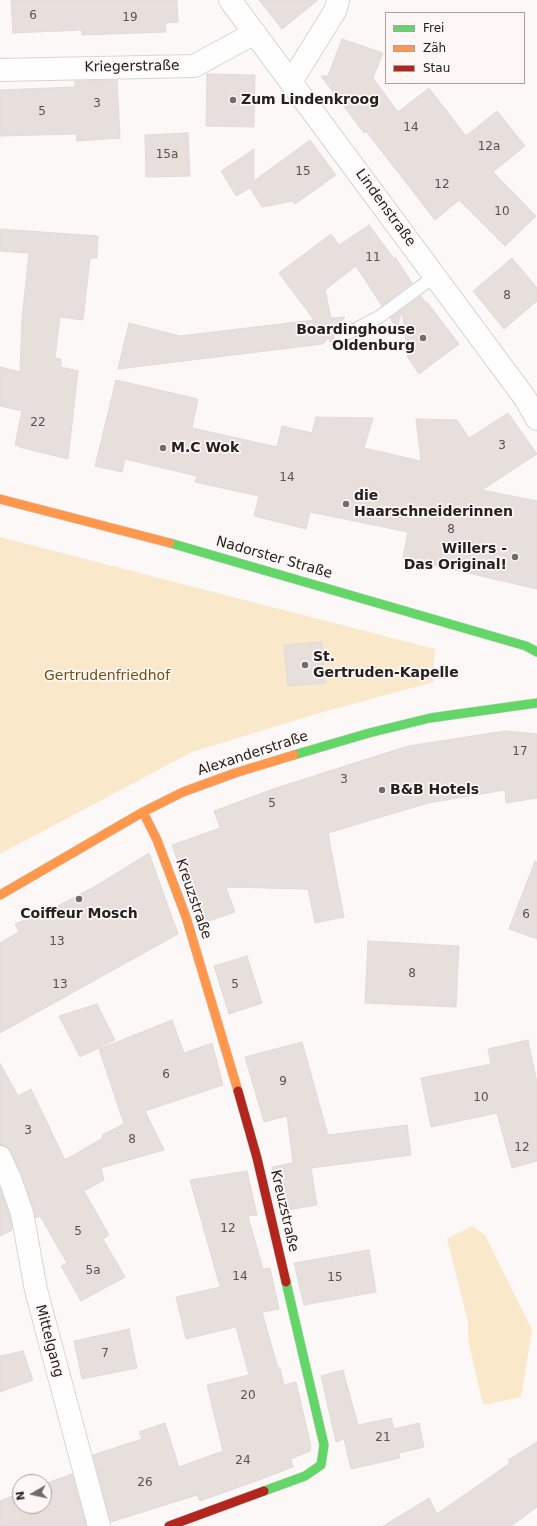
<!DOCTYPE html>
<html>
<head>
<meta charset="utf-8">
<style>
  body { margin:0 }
  #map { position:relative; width:537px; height:1526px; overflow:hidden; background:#fdf8f8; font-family:"DejaVu Sans",sans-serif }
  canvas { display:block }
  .legend { position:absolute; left:385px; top:12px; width:140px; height:72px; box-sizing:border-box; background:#fff7f6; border:1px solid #a7a1a0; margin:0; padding:5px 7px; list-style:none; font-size:12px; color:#232120 }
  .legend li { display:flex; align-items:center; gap:8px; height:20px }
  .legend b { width:20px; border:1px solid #a7a1a0 }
  .north { position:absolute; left:12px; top:1474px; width:40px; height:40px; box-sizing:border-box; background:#fff7f6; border:1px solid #a7a1a0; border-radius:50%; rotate:261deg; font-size:11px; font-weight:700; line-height:16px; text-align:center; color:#232120 }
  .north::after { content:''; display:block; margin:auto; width:14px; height:18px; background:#6f6c6c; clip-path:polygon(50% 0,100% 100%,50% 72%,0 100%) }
</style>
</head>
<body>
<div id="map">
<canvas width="537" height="1526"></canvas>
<ul class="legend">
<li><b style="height:5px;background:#63d668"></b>Frei</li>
<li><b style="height:5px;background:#ff974d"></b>Zäh</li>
<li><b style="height:5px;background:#b3261e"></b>Stau</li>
</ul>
<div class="north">N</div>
</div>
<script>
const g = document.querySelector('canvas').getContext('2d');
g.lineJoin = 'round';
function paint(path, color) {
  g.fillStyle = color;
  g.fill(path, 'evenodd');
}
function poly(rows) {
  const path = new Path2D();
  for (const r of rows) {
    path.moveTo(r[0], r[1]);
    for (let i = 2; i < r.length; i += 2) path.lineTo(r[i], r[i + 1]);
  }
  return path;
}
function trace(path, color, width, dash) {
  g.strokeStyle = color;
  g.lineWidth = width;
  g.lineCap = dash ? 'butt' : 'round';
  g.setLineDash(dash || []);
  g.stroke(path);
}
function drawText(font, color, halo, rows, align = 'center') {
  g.font = font + ' "DejaVu Sans",sans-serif';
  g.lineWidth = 3.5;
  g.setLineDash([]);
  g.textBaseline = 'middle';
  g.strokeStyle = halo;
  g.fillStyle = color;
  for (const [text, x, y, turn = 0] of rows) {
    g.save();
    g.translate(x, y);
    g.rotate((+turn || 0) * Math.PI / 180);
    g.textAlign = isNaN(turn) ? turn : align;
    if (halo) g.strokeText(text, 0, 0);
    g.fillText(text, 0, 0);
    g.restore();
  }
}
const green = poly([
  [0,537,435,649,433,670,434,682,323,712,192,752,0,854],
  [472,1226,485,1235,532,1330,521,1397,483,1405,468,1340,468,1322,447,1239]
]);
const building = poly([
  [11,0,177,0,178,22,165,23,166,32,82,35,82,30,13,33,11,0],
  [259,0,318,0,282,29,259,0],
  [342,39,383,53,373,78,398,112,429,88,466,136,497,111,525,146,493,172,536,216,505,246,459,200,435,220,366,131,364,133,321,76,328,76,342,39],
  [207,74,255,75,254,127,206,126,207,74],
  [117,80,120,138,77,141,76,134,0,136,0,90,75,87,75,81,117,80],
  [188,133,190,176,146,177,145,135,188,133],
  [310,140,336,175,295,204,293,201,262,207,250,188,236,196,221,171,254,149,254,181,310,140],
  [369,225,395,260,395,257,412,283,382,306,356,266,325,290,331,318,345,317,333,332,333,337,337,350,328,338,323,344,118,369,129,323,180,336,314,320,279,273,331,234,339,245,369,225],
  [0,229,98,236,97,258,90,258,83,320,60,317,55,358,61,359,61,367,78,371,68,459,19,447,19,446,15,445,22,411,0,406,0,367,20,372,22,319,29,253,0,251,0,229],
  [512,258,537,288,537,301,504,329,473,291,512,258],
  [421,296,426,303,427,302,459,344,419,374,408,358,402,311,397,328,390,318,421,296],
  [116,380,198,399,192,428,277,447,282,426,312,433,316,417,373,418,364,448,421,461,416,419,457,420,469,438,508,413,537,454,482,490,537,501,537,589,403,558,408,532,310,512,306,529,254,516,259,496,195,482,197,476,125,459,122,472,95,466,116,380],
  [322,642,325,683,288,686,284,645,322,642],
  [505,731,537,734,537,798,506,803,505,790,428,803,328,833,344,917,315,923,308,889,226,887,235,912,201,924,172,845,220,828,214,811,276,788,408,746,505,731],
  [149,853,178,934,0,1033,0,943,19,932,15,924,52,909,94,887,149,853],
  [535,861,537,862,537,939,509,929,535,861],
  [368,941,459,946,456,1007,365,1003,368,941],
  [247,956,262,1003,229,1014,214,966,247,956],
  [97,1004,115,1040,80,1057,59,1016,97,1004],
  [172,1020,184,1053,212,1043,223,1085,145,1111,164,1150,101,1168,104,1180,84,1191,109,1235,103,1239,125,1277,81,1301,61,1266,67,1263,40,1216,36,1218,22,1175,11,1152,7,1147,0,1145,0,1063,18,1096,31,1089,65,1160,103,1138,102,1135,124,1124,99,1049,172,1020],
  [528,1040,537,1083,537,1161,512,1168,497,1113,431,1127,421,1078,491,1064,488,1049,528,1040],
  [302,1042,328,1135,407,1125,411,1155,311,1168,317,1205,282,1211,272,1167,293,1163,287,1116,264,1122,245,1057,302,1042],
  [247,1171,257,1215,248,1216,263,1269,270,1268,279,1309,262,1312,278,1368,280,1368,284,1385,296,1382,311,1446,310,1451,291,1459,293,1467,259,1480,200,1501,197,1495,111,1522,93,1455,142,1439,139,1432,165,1423,179,1467,223,1451,207,1385,249,1375,236,1327,186,1339,176,1297,220,1287,190,1180,247,1171],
  [0,1188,10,1216,12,1230,0,1236,0,1188],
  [369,1250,376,1292,304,1305,294,1263,369,1250],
  [129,1329,137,1368,82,1379,74,1341,129,1329],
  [23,1351,33,1380,0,1392,0,1356,23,1351],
  [343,1370,358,1425,391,1418,394,1429,419,1423,424,1447,399,1453,400,1458,351,1469,344,1439,336,1442,321,1376,343,1370],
  [537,1442,537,1507,511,1526,383,1526,429,1498,437,1514,510,1463,508,1460,537,1442],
  [72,1474,86,1526,0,1526,0,1501,20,1493,20,1506,44,1506,44,1484,72,1474]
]);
const lane = poly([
  [340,337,379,317,435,276]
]);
const street = poly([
  [230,0,525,398,537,419],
  [0,70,194,66,255,33],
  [291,82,335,11,338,0],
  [0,1157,10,1179,22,1213,36,1290,99,1526]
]);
const fast = poly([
  [170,543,526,646,537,652],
  [294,755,369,733,430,718,537,703],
  [264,1491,305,1476,321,1465,324,1445,286,1282]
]);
const slow = poly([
  [0,499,170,543],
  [143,812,157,840,186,917,238,1091],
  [0,895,143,812,183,792,235,773,294,755]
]);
const jam = poly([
  [238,1091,257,1158,286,1282],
  [169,1526,264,1491]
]);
const markers = [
  [233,100,4,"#6f6c6c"],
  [423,338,4,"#6f6c6c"],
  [163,448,4,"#6f6c6c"],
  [346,504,4,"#6f6c6c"],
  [515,557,4,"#6f6c6c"],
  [305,665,4,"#6f6c6c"],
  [382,790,4,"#6f6c6c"],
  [79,899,4,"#6f6c6c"]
];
const numberNames = [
  ["6",33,16],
  ["19",130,18],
  ["3",97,104],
  ["5",42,112],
  ["14",411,128],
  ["12a",489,147],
  ["15a",167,155],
  ["15",303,172],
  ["12",442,185],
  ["10",502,212],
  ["11",373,258],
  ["8",507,296],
  ["22",38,423],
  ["3",502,446],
  ["14",287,478],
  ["8",451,530],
  ["17",520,752],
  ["3",344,780],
  ["5",272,804],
  ["6",526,915],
  ["13",57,942],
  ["8",412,974],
  ["13",60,985],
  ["5",235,985],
  ["6",166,1075],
  ["9",283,1082],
  ["10",481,1098],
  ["3",28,1131],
  ["8",132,1140],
  ["12",522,1148],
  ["12",228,1229],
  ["5",78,1232],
  ["5a",93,1271],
  ["14",240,1277],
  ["15",335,1278],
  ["7",105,1354],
  ["20",248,1396],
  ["21",383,1438],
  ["24",243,1461],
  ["26",145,1483]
];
const streetNames = [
  ["Kriegerstraße",132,67,-1],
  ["Lindenstraße",385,208,54],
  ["Nadorster Straße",274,558,16],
  ["Alexanderstraße",253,754,-18],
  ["Kreuzstraße",193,899,71],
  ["Kreuzstraße",284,1211,77],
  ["Mittelgang",49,1341,75]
];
const poiNames = [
  ["Zum Lindenkroog",241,100],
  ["Boardinghouse",415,330,"right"],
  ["Oldenburg",415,346,"right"],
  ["M.C Wok",171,448],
  ["die",354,496],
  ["Haarschneiderinnen",354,512],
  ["Willers -",507,549,"right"],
  ["Das Original!",507,565,"right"],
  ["St.",313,657],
  ["Gertruden-Kapelle",313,673],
  ["B&B Hotels",390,790],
  ["Coiffeur Mosch",79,914,"center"]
];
const parkNames = [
  ["Gertrudenfriedhof",107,676]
];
paint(green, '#fae8ca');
paint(building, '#e7dfdb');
trace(building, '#dfdbda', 1);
trace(lane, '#d7d4d4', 14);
trace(street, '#d7d4d4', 24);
trace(fast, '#d7d4d4', 10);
trace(slow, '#d7d4d4', 10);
trace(jam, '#d7d4d4', 10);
trace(lane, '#fffefe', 12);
trace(street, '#fffefe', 22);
trace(fast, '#63d668', 9);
trace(slow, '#ff974d', 9);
trace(jam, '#b3261e', 9);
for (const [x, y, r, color] of markers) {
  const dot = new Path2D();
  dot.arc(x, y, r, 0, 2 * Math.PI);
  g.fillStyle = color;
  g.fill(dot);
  trace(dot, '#fff7f6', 1.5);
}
drawText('12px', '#565251', null, numberNames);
drawText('14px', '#232120', '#fff7f6', streetNames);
drawText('bold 14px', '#232120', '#fff7f6', poiNames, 'left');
drawText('14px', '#6f5210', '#fff7f6', parkNames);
</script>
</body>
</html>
